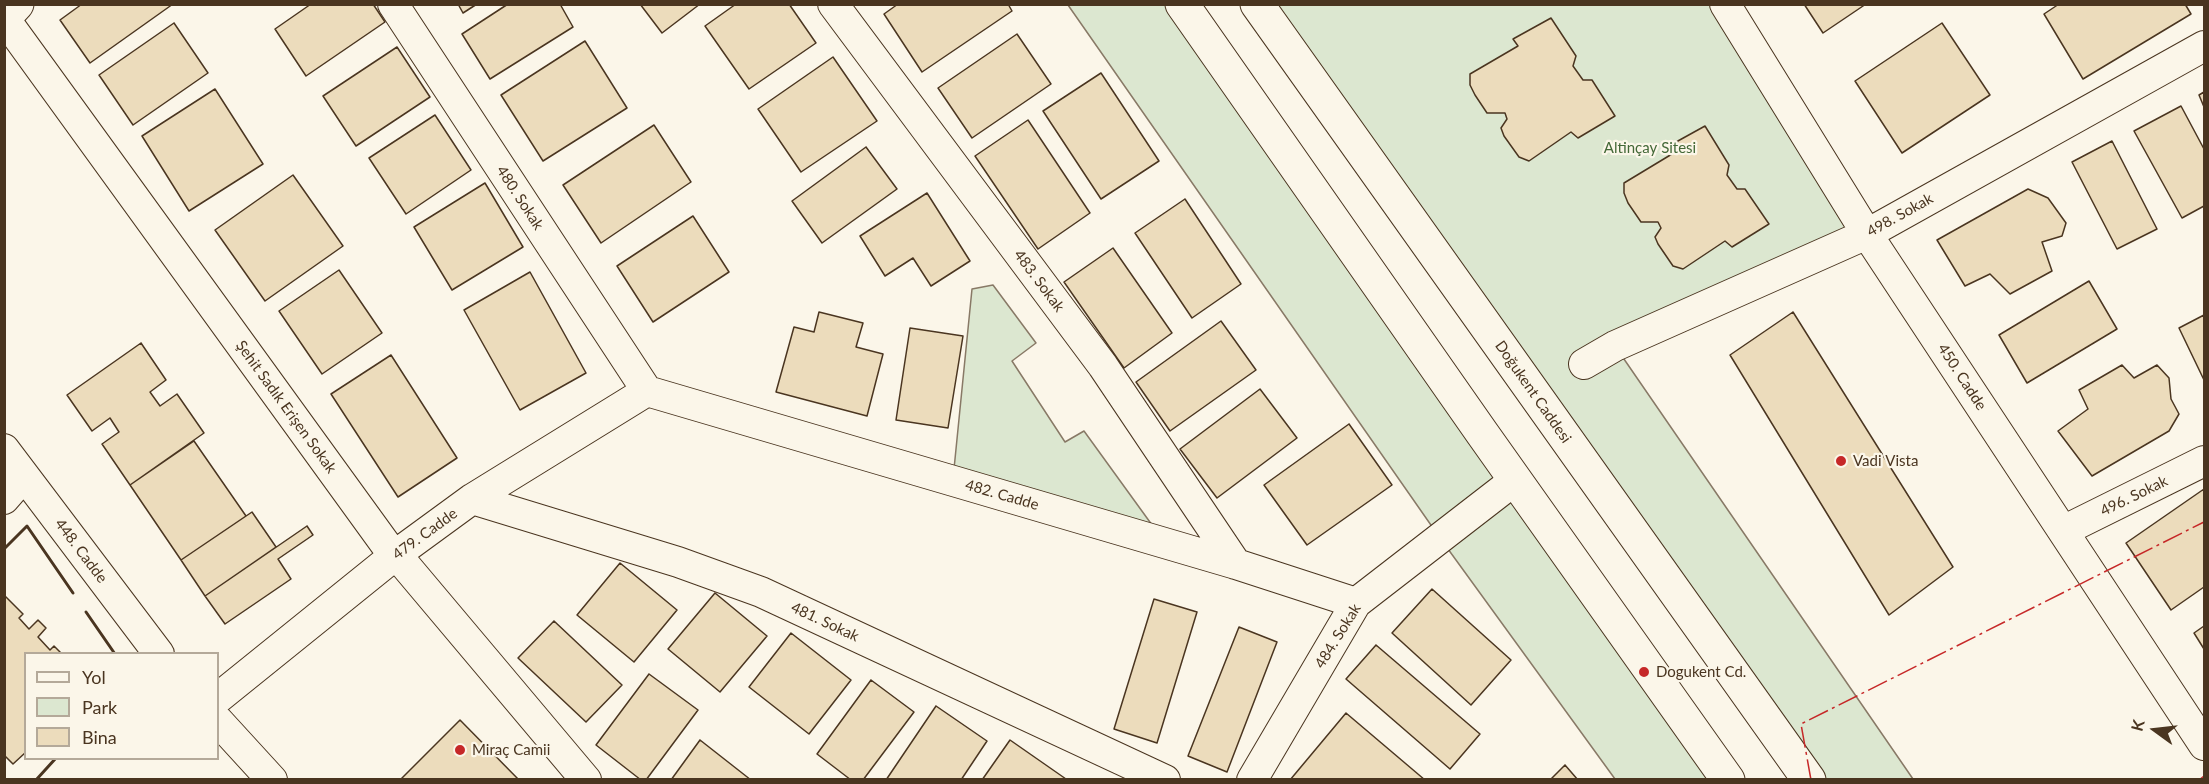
<!DOCTYPE html>
<html>
<head>
<meta charset="utf-8">
<style>
  body { margin:0 }
  #map { position:relative; width:2209px; height:784px; overflow:hidden; background:#fbf6e9; font-family:Lato,sans-serif }
  canvas { display:block }
  .frame { position:absolute; inset:0; border:6px solid #4a3520; pointer-events:none }
  .legend { position:absolute; left:24px; top:652px; width:195px; height:108px; box-sizing:border-box; background:#fbf6e9; border:2px solid #b4a999; margin:0; padding:8px 10px; list-style:none; font-size:18px; color:#4a3520 }
  .legend li { display:flex; align-items:center; gap:12px; height:30px }
  .legend b { width:30px; border:2px solid #b4a999 }
  .north { position:absolute; left:2125px; top:700px; width:60px; height:60px; -webkit-text-stroke:4px #fbf6e9; paint-order:stroke; rotate:285deg; font-size:16px; font-weight:700; line-height:24px; text-align:center; color:#4a3520 }
  .north::after { content:''; display:block; margin:auto; width:21px; height:27px; background:#4a3520; clip-path:polygon(50% 0,100% 100%,50% 72%,0 100%) }
</style>
</head>
<body>
<div id="map">
<canvas width="2209" height="784"></canvas>
<div class="frame"></div>
<ul class="legend">
<li><b style="height:8px;background:#fbf6e9"></b>Yol</li>
<li><b style="height:16px;background:#dce7d0"></b>Park</li>
<li><b style="height:16px;background:#ecdcbc"></b>Bina</li>
</ul>
<div class="north">K</div>
</div>
<script>
const g = document.querySelector('canvas').getContext('2d');
g.lineJoin = 'round';
function paint(path, color) {
  g.fillStyle = color;
  g.fill(path, 'evenodd');
}
function poly(rows) {
  const path = new Path2D();
  for (const r of rows) {
    path.moveTo(r[0], r[1]);
    for (let i = 2; i < r.length; i += 2) path.lineTo(r[i], r[i + 1]);
  }
  return path;
}
function trace(path, color, width, dash) {
  g.strokeStyle = color;
  g.lineWidth = width;
  g.lineCap = dash ? 'butt' : 'round';
  g.setLineDash(dash || []);
  g.stroke(path);
}
function drawText(font, color, halo, rows, align = 'center') {
  g.font = font + ' Lato,sans-serif';
  g.lineWidth = 4.5;
  g.setLineDash([]);
  g.textBaseline = 'middle';
  g.strokeStyle = halo;
  g.fillStyle = color;
  for (const [text, x, y, turn = 0] of rows) {
    g.save();
    g.translate(x, y);
    g.rotate((+turn || 0) * Math.PI / 180);
    g.textAlign = isNaN(turn) ? turn : align;
    if (halo) g.strokeText(text, 0, 0);
    g.fillText(text, 0, 0);
    g.restore();
  }
}
const green = poly([
  [1068,5,1182,5,1728,779,1615,779,1440,538,1068,5],
  [1257,5,1725,5,1867,234,1615,346,1913,779,1809,779,1257,5],
  [993,285,1036,343,1012,361,1065,442,1084,431,1160,536,954,469,972,289,993,285]
]);
const building = poly([
  [82,4,173,4,90,63,60,20,82,4],
  [311,4,373,4,385,22,306,76,275,29,311,4],
  [458,4,477,4,463,13,458,4],
  [508,4,560,4,573,27,490,79,462,34,508,4],
  [640,4,700,4,662,33,640,4],
  [736,4,789,4,816,43,749,89,705,26,736,4],
  [898,4,1008,4,1012,11,922,72,884,14,898,4],
  [1804,4,1866,4,1823,33,1804,4],
  [2059,4,2185,4,2191,14,2083,79,2044,14,2059,4],
  [1551,18,1576,56,1573,66,1583,80,1592,80,1615,116,1578,138,1571,132,1529,161,1519,157,1504,136,1501,128,1507,119,1505,113,1487,113,1475,95,1470,85,1470,74,1518,46,1513,39,1551,18],
  [174,23,208,73,133,125,99,75,174,23],
  [1942,23,1990,95,1902,153,1855,81,1942,23],
  [1017,34,1051,84,972,138,938,88,1017,34],
  [585,41,627,108,543,161,501,95,585,41],
  [397,47,430,97,356,146,323,96,397,47],
  [833,57,877,121,801,172,758,109,833,57],
  [1101,73,1159,161,1101,199,1043,111,1101,73],
  [215,89,263,164,189,211,142,136,215,89],
  [2204,92,2204,107,2199,95,2204,92],
  [2181,106,2204,149,2204,206,2182,218,2134,131,2181,106],
  [435,115,471,170,406,214,369,158,435,115],
  [1028,120,1090,213,1038,249,975,156,1028,120],
  [654,125,691,182,601,243,563,185,654,125],
  [1705,126,1729,165,1727,175,1737,189,1745,189,1769,224,1732,247,1725,241,1683,269,1673,266,1658,244,1655,237,1661,228,1658,222,1641,222,1628,203,1624,193,1624,183,1672,154,1667,147,1705,126],
  [2112,141,2157,229,2117,249,2072,162,2112,141],
  [866,147,897,189,822,243,792,201,866,147],
  [293,175,343,246,265,301,215,230,293,175],
  [485,183,523,247,452,290,414,227,485,183],
  [2028,189,2048,198,2066,223,2062,236,2042,242,2052,271,2010,294,1990,274,1965,286,1937,240,2028,189],
  [927,193,970,261,931,286,913,258,885,276,860,236,927,193],
  [1185,199,1241,284,1192,318,1135,233,1185,199],
  [693,216,729,272,653,322,617,266,693,216],
  [1113,248,1172,333,1124,368,1064,282,1113,248],
  [339,270,382,333,322,374,279,311,339,270],
  [530,272,586,373,520,410,464,310,530,272],
  [2089,281,2117,329,2027,383,1999,335,2089,281],
  [819,312,863,323,856,347,883,354,867,416,776,392,794,327,814,332,819,312],
  [1793,312,1953,567,1889,615,1730,355,1793,312],
  [2204,315,2204,380,2179,328,2204,315],
  [1221,321,1256,370,1170,431,1136,382,1221,321],
  [910,328,963,336,948,428,896,420,910,328],
  [141,343,166,380,150,392,160,406,177,394,204,433,130,485,102,444,119,432,110,418,92,431,67,395,141,343],
  [391,355,457,458,398,497,331,394,391,355],
  [2122,365,2134,378,2157,365,2169,378,2171,399,2179,414,2169,431,2092,476,2058,431,2088,409,2079,390,2122,365],
  [1260,389,1297,438,1217,498,1180,449,1260,389],
  [1349,424,1392,485,1307,545,1264,485,1349,424],
  [194,441,246,516,181,560,130,485,194,441],
  [2204,489,2204,587,2171,610,2126,543,2204,489],
  [252,512,276,547,205,596,181,560,252,512],
  [307,526,313,535,278,559,291,579,225,624,205,596,307,526],
  [620,563,677,610,634,662,577,615,620,563],
  [1432,589,1511,660,1471,705,1392,633,1432,589],
  [715,593,767,636,720,692,668,649,715,593],
  [4,595,23,614,19,618,29,629,38,620,46,628,38,637,50,650,54,646,62,654,26,654,26,752,13,764,4,755,4,595],
  [1154,599,1197,612,1157,743,1114,729,1154,599],
  [554,621,622,685,586,722,518,658,554,621],
  [2204,626,2204,649,2194,633,2204,626],
  [1239,627,1277,642,1227,772,1188,756,1239,627],
  [791,633,851,680,809,734,749,687,791,633],
  [1376,645,1480,734,1450,769,1346,679,1376,645],
  [649,674,698,710,646,780,641,780,596,745,649,674],
  [871,680,914,712,863,780,851,780,817,754,871,680],
  [936,706,987,741,961,780,886,780,936,706],
  [1346,713,1425,780,1290,780,1346,713],
  [460,720,519,780,400,780,460,720],
  [700,740,751,780,671,780,700,740],
  [1010,740,1066,779,1066,780,982,780,1010,740],
  [1565,765,1578,780,1550,780,1565,765]
]);
const minor = poly([
  [393,4,647,391],
  [833,4,1103,366,1236,564],
  [1725,4,1867,234,2204,745],
  [4,18,394,556,400,559,586,780],
  [1584,364,1615,346,1867,234,2204,46],
  [647,391,1236,564,1356,603],
  [4,449,159,654],
  [4,499,24,476],
  [472,499,678,562,761,592,1165,780],
  [2063,531,2204,461],
  [218,698,394,556,472,499,647,391],
  [218,721,272,780],
  [1252,780,1356,603,1515,480]
]);
const major = poly([
  [1182,4,1482,433,1728,780],
  [1257,4,1809,780],
  [4,18,17,4]
]);
const wall = poly([
  [4,549,27,526,73,593],
  [86,612,115,654],
  [36,780,56,758]
]);
const power = poly([
  [1811,780,1801,724,2204,522],
  [2199,780,2204,776]
]);
const markers = [
  [1841,461,6,"#c62828"],
  [1644,672,6,"#c62828"],
  [460,750,6,"#c62828"]
];
const parkNames = [
  ["Altinçay Sitesi",1650,148]
];
const streetNames = [
  ["480. Sokak",520,198,57],
  ["498. Sokak",1900,215,-29],
  ["483. Sokak",1039,281,53],
  ["450. Cadde",1962,377,57],
  ["Doğukent Caddesi",1533,392,55],
  ["Şehit Sadık Erişen Sokak",286,407,54],
  ["482. Cadde",1002,495,16],
  ["496. Sokak",2134,496,-26],
  ["479. Cadde",425,534,-36],
  ["448. Cadde",81,551,53],
  ["481. Sokak",825,622,25],
  ["484. Sokak",1338,636,-58]
];
const poiNames = [
  ["Vadi Vista",1853,461],
  ["Dogukent Cd.",1656,672],
  ["Miraç Camii",472,750]
];
paint(green, '#dce7d0');
trace(green, '#887966', 1.5);
paint(building, '#ecdcbc');
trace(building, '#4a3520', 1.5);
trace(minor, '#4a3520', 32);
trace(major, '#4a3520', 35);
trace(minor, '#fbf6e9', 30);
trace(major, '#fbf6e9', 33);
trace(wall, '#4a3520', 3);
trace(power, '#c62828', 1.5, [21, 4.5, 3, 4.5]);
for (const [x, y, r, color] of markers) {
  const dot = new Path2D();
  dot.arc(x, y, r, 0, 2 * Math.PI);
  g.fillStyle = color;
  g.fill(dot);
  trace(dot, '#fbf6e9', 2);
}
drawText('15px', '#436837', '#fbf6e9', parkNames);
drawText('15px', '#4a3520', '#fbf6e9', streetNames);
drawText('15px', '#4a3520', '#fbf6e9', poiNames, 'left');
</script>
</body>
</html>
